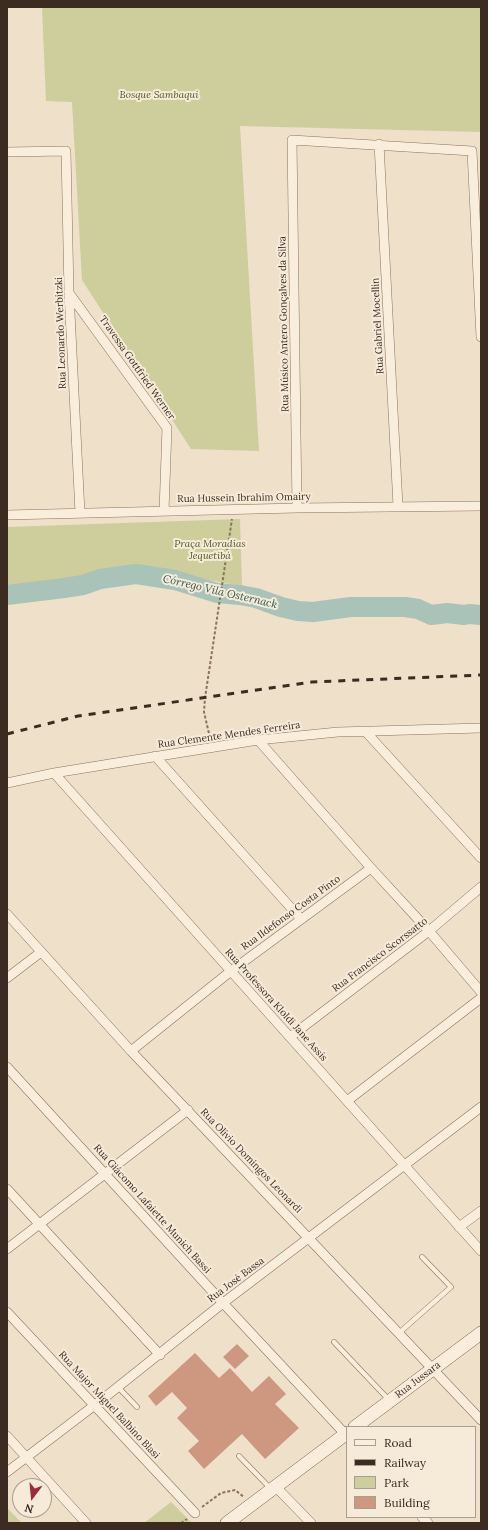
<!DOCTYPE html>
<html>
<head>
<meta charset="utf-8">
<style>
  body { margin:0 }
  #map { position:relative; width:488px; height:1530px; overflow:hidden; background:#efe0c9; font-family:Lora,serif }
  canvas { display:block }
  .frame { position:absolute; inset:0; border:8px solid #3c2b21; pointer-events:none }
  .legend { position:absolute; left:346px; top:1426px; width:130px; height:92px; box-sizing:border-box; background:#f6ebd9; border:1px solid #ac9e8f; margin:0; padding:5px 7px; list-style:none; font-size:12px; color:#3c2b21 }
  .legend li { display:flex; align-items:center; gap:8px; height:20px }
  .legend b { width:20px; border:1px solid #ac9e8f }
  .north { position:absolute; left:12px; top:1478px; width:40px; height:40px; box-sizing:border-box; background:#f6ebd9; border:1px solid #ac9e8f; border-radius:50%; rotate:196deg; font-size:11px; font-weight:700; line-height:16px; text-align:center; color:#3c2b21 }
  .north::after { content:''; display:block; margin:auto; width:14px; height:18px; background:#9c2c37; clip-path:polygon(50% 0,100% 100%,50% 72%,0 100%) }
</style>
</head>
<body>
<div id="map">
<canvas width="488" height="1530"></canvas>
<div class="frame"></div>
<ul class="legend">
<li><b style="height:5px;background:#f9eedc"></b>Road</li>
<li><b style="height:5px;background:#3c2b21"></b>Railway</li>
<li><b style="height:11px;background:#cdce9c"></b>Park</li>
<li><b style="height:11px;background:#cd987f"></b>Building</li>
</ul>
<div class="north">N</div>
</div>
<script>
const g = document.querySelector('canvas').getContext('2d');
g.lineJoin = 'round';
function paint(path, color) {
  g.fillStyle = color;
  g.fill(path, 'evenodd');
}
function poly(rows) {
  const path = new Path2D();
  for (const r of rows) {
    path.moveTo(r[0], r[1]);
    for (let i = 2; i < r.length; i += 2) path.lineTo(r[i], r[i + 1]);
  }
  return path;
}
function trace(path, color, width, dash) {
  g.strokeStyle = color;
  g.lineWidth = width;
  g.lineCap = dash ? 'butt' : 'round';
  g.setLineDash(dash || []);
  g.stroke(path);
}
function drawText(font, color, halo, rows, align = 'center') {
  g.font = font + ' Lora,serif';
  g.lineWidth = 4;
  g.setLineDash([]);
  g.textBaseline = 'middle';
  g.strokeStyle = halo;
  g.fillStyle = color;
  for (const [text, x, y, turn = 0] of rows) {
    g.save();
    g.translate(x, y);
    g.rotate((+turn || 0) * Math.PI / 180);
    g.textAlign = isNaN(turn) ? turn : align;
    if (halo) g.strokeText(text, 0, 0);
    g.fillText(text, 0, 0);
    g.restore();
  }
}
const green = poly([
  [42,7,481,7,481,132,240,126,259,451,191,449,82,280,72,102,46,101],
  [240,519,242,586,136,567,57,583,7,590,7,527],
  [171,1502,192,1523,144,1523],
  [7,1508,22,1523,7,1523]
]);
const river = poly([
  [7,595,64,588,83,585,100,579,136,574,175,580,217,593,240,595,256,598,281,607,298,611,313,612,351,607,405,607,418,609,431,615,447,613,464,615,469,614,481,615]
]);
const building = poly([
  [237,1344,249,1356,235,1369,223,1357],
  [195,1353,219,1378,230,1368,252,1392,269,1376,286,1394,275,1404,299,1428,265,1459,242,1434,204,1469,188,1451,199,1441,177,1418,187,1408,172,1392,156,1406,148,1396]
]);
const path = poly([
  [210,738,204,712,205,698,232,519],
  [202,1507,221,1493,235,1490,244,1497],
  [181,1523,187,1519]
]);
const lane = poly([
  [399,1333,451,1287,422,1257],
  [334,1342,389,1400],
  [118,1387,137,1407],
  [239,1456,270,1488]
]);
const street = poly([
  [379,144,398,506],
  [7,152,66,151,69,293,80,513],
  [69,293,167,428,164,511],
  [297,508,292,140,472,151,481,337],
  [7,515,297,508,481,506],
  [365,731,481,858],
  [258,740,371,868,429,931,481,992],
  [155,756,301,919],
  [54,773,481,1251],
  [7,783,54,773,258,740,338,732,481,728],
  [7,914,131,1051,481,1420],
  [7,978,41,952],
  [290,1037,429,931,481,887],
  [131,1051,231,971,371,868],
  [7,1067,223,1303,347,1436],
  [347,1101,481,998],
  [7,1189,160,1355],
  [459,1227,481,1211],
  [7,1249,188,1110],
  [7,1312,195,1513],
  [7,1436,86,1523],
  [7,1472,104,1398,223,1303,481,1107],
  [275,1486,311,1523],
  [422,1517,428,1523]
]);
const secondary = poly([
  [355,1427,481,1333],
  [227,1523,347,1433]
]);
const rail = poly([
  [7,734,78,716,312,682,481,675]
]);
const parkNames = [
  ["Bosque Sambaqui",159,95],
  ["Praça Moradias",210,544],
  ["Jequetibá",210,556]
];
const streetNames = [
  ["Rua Músico Antero Gonçalves da Silva",284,324,-91],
  ["Rua Gabriel Mocellin",378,326,-93],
  ["Rua Leonardo Werbitzki",61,333,-92],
  ["Travessa Gottfried Werner",137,368,55],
  ["Rua Hussein Ibrahim Omairy",244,498,-1],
  ["Rua Clemente Mendes Ferreira",229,735,-8],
  ["Rua Ildefonso Costa Pinto",291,913,-36],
  ["Rua Francisco Scorssatto",380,955,-37],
  ["Rua Professora Kloldi Jane Assis",276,1005,48],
  ["Rua Olívio Domingos Leonardi",251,1161,46],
  ["Rua Giácomo Lafaiette Munich Bassi",152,1209,48],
  ["Rua José Bassa",236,1280,-37],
  ["Rua Jussara",418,1380,-37],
  ["Rua Major Miguel Balbino Blasi",109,1405,47]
];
const waterNames = [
  ["Córrego Vila Osternack",220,592,13]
];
paint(green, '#cdce9c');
trace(river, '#a9c3b9', 20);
paint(building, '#cd987f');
trace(lane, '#8c725d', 5.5);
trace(street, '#8c725d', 10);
trace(secondary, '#6e5340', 14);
trace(path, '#8c725d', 2, [3, 2]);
trace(lane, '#f9eedc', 4.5);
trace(street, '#f9eedc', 9);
trace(secondary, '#f9eedc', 13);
trace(rail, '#3c2b21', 3, [7, 7]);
drawText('italic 10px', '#515927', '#f6ebd9', parkNames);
drawText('10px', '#3c2b21', '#f6ebd9', streetNames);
drawText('italic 11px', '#305c55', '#f6ebd9', waterNames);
</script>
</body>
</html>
